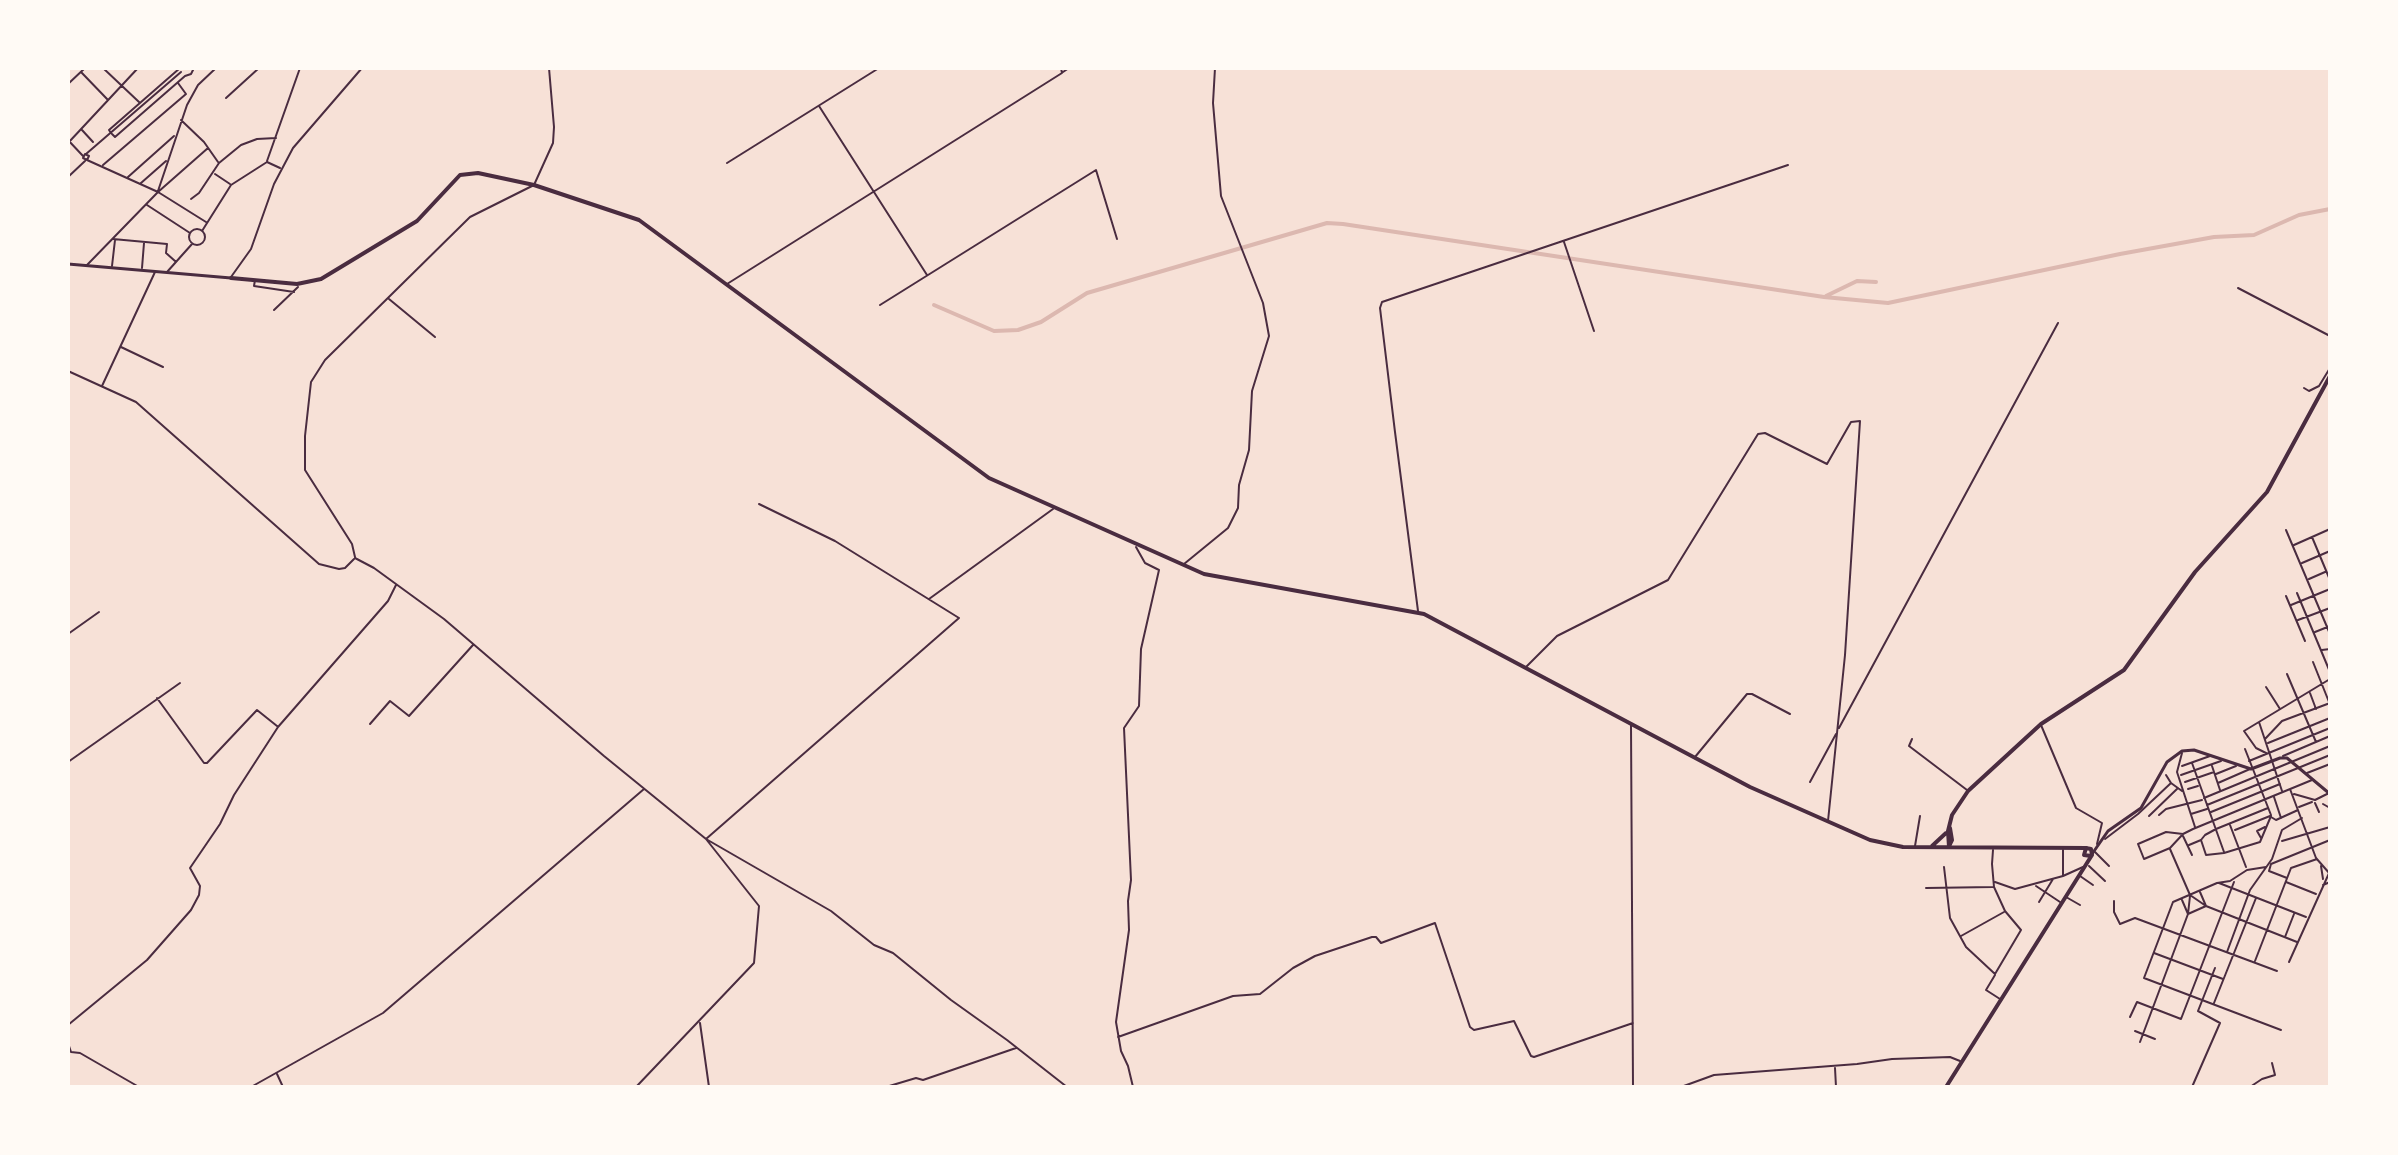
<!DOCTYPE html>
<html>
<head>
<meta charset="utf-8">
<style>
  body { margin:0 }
  #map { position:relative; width:2398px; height:1155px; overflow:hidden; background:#f7e1d7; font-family:"Open Sans",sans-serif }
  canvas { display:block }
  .frame { position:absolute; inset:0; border:70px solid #fffaf5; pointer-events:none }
</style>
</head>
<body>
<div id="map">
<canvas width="2398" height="1155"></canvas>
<div class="frame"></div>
</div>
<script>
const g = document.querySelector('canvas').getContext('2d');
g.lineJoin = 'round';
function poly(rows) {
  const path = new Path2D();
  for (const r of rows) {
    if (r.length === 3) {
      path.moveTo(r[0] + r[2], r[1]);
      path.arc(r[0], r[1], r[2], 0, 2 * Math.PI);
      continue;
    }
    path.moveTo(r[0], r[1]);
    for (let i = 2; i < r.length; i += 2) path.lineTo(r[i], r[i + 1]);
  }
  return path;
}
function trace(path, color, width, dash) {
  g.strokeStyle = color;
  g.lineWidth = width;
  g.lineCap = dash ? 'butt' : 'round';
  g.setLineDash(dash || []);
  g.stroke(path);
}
const canal = poly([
  [1826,296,1857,281,1876,282],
  [934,305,994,331,1018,330,1041,322,1087,293,1327,223,1343,224,1824,297,1888,303,2120,254,2214,237,2254,235,2299,215,2330,209]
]);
const minor = poly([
  [103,68,139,102],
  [81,72,108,100],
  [1063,72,1069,68],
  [68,84,85,68],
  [226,98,259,68],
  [819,106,927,275],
  [181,120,204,142,218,162],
  [82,130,93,142],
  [111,133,109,130,180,68],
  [112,134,115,137,185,76,191,74,194,68],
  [68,140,83,156],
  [69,142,138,68],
  [85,154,89,156,87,160,83,158,85,154],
  [86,154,181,72],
  [87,160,158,192,206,222],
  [267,161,300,68],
  [727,163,879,68],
  [103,165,186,94,178,83],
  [215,174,230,184],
  [68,177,85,161],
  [128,177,174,136],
  [141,183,166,161],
  [158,191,187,105,198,85,216,68],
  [191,199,199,193,219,163,241,145,257,139,276,138],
  [147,205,190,233],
  [197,237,8],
  [202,231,231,185,267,162,280,168],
  [113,239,167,244,166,253,175,261],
  [1564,242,1594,331],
  [87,265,158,192,208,148],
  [112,266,115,240],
  [142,268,144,243],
  [167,272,192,244],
  [231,277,251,249,274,184,293,148,362,68],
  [255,280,254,286,294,292],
  [727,284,1062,73,1061,68],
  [2238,288,2330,336],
  [389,299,435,337],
  [880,305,1096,170,1117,239],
  [274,310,298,287],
  [121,347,163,367],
  [68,371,136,402,319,564,339,569,345,568,354,559],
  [102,386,155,272],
  [2304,388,2309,391,2319,386,2330,368],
  [2286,530,2330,634],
  [2312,537,2330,580],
  [2294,545,2330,529],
  [355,557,352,544,305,470,305,436,311,382,325,360,470,217,534,185,553,143,554,127,549,68],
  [355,558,374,568,444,619,604,756,706,839,831,911,874,945,893,953,951,1000,1007,1040,1067,1087],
  [2302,563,2330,551],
  [1184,564,1228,528,1238,508,1239,485,1249,450,1252,391,1269,336,1263,303,1221,196,1213,103,1215,68],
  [2309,579,2325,572],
  [2297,593,2330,672],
  [2286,596,2305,641],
  [929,599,1053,509],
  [2291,605,2330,589],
  [1418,611,1395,432,1380,308,1382,302,1788,165],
  [2298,620,2330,608],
  [2315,632,2330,626],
  [68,634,99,612],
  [2322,650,2330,649],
  [2313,662,2329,702],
  [1525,668,1557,636,1668,580,1758,434,1765,433,1827,464,1851,422,1860,421,1845,655,1828,821],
  [2287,674,2316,742],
  [2266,687,2280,709],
  [2310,693,2316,709],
  [157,698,204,763,207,763,257,710,277,726],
  [2259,722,2282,791],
  [370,724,390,701,409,716,473,645],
  [1631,725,1633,1087],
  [2041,725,2076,808,2102,823,2097,844],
  [1839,728,2058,323],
  [1912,739,1909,746,1967,790],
  [2265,739,2282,721,2330,703],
  [2268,743,2330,718],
  [2245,749,2271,815],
  [2182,753,2177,772,2195,827],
  [2266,753,2256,748,2244,731,2330,679],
  [2283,756,2330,736],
  [1695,757,1747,694,1752,694,1790,714],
  [2249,761,2330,728],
  [68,762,180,683],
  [2192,763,2224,852],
  [2182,766,2210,756],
  [2212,766,2220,790],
  [2307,773,2330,764],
  [2216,774,2236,766],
  [2166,775,2171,783,2182,791],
  [2181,775,2221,761],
  [1810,782,1836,734],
  [2185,782,2214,772],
  [2218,783,2250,769],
  [2188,789,2198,786],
  [2290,789,2316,858,2330,874],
  [2294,794,2315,800,2329,793],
  [2274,797,2281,818],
  [2204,798,2330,746],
  [2315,803,2319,812],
  [2323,804,2330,808],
  [2207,805,2330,755],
  [2299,807,2312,802],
  [2211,812,2280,784],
  [2191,814,2207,809],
  [2159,815,2166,809,2202,800],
  [2149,816,2178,788],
  [2271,817,2276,820,2298,810],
  [2230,825,2246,867],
  [2235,830,2270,816],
  [2183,834,2166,832,2138,844,2144,859,2170,848,2183,834,2193,829,2312,780],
  [2183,836,2192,855],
  [2261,838,2257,831,2265,827],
  [2105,839,2138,814,2171,783],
  [2201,840,2206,855,2224,853,2260,842,2271,816],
  [2282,841,2330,827],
  [2189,845,2201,840,2205,835,2216,829,2268,808],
  [1915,846,1920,816],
  [2170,849,2190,895,2206,906,2297,942],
  [2063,850,2063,875],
  [2095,852,2109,866],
  [2089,866,2105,881],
  [2321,866,2323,879],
  [1944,867,1950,918,1966,947,1995,974,2021,930,2005,911,1994,887,1992,864,1993,850],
  [2266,867,2247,870,2230,881,2217,883,2173,902,2144,978,2281,1030],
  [2080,876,2093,885],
  [2287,878,2269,871,2271,864,2330,840],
  [1995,882,2015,889,2063,876,2083,867],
  [2286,882,2316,894],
  [2219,883,2306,917],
  [2323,885,2330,882],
  [2036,886,2060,902],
  [1926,888,1993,887],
  [2066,897,2080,905],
  [2182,900,2188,914,2206,906,2200,892],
  [2114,901,2114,912,2120,924,2135,918,2277,971],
  [2039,902,2053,879],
  [1961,936,2004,912],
  [2285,937,2294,914],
  [2227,952,2250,890,2272,859,2282,830,2302,818],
  [2154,953,2223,979],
  [2255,961,2291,868,2317,859],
  [2289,962,2330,871],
  [1995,975,1986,990,2000,999],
  [2214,1003,2256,898],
  [2130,1017,2137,1002,2181,1019,2234,882],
  [700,1023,709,1087],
  [68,1025,147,960,191,910,199,895,200,886,190,868,220,824,234,795,278,727,388,601,396,585],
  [2135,1031,2155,1039],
  [1118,1037,1233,996,1260,994,1293,968,1315,956,1372,937,1376,937,1381,943,1435,923,1470,1027,1474,1030,1514,1021,1531,1056,1534,1057,1633,1023],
  [2140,1042,2188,914,2190,896],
  [68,1043,71,1052,80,1053,139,1087],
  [1835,1068,1836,1087],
  [277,1074,283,1087],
  [251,1087,383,1013,644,789],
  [636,1087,754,963,759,906,706,839,959,618,835,541,759,504],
  [886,1087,916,1078,923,1080,1016,1048],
  [1133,1087,1128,1066,1121,1051,1116,1022,1129,930,1128,901,1131,880,1124,728,1139,706,1141,649,1159,570,1145,563,1136,547],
  [1681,1087,1714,1075,1857,1064,1892,1059,1950,1057,1960,1061],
  [2192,1087,2220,1023,2198,1011,2215,968],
  [2250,1087,2262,1079,2275,1075,2272,1063]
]);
const tertiary = poly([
  [68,264,231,278],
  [2092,854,2108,831,2141,808,2167,762,2182,751,2194,750,2251,769,2280,758,2287,758,2330,794]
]);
const secondary = poly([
  [231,278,297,284,321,279,417,221,460,175,478,173,534,185,639,220,989,478,1204,574,1424,614,1750,787,1870,840,1903,847,2087,848],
  [1932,846,1946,833],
  [1949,846,1952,840,1950,828],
  [1949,847,1948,831,1952,815,1968,791,2041,724,2124,670,2195,572,2267,492,2330,376],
  [1946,1087,2092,855,2091,849,2086,848,2084,855,2091,856]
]);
trace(canal, '#dcb8b0', 4);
trace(minor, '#4a2c40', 2);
trace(tertiary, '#4a2c40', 3);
trace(secondary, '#4a2c40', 4);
</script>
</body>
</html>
